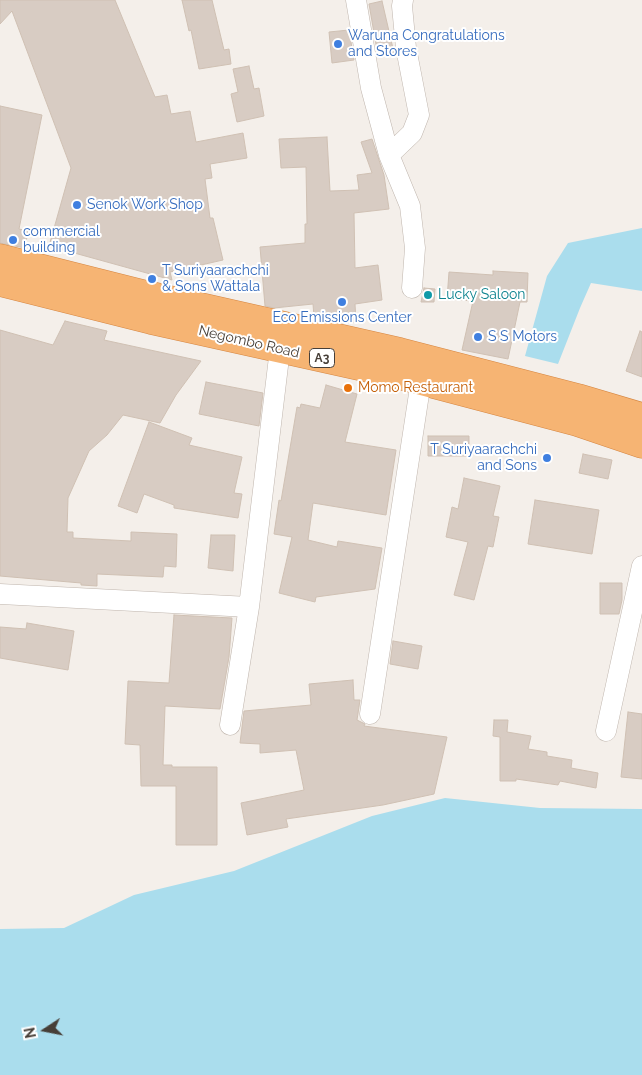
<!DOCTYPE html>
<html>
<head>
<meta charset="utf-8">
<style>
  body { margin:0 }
  #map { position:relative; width:642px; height:1075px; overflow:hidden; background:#f4efea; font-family:Raleway,sans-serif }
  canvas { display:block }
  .north { position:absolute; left:20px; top:1005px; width:50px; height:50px; -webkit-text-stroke:4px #fff; paint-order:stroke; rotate:259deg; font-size:14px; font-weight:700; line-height:20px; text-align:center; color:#473f38 }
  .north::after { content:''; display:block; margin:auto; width:18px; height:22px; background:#473f38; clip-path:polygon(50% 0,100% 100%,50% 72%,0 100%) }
</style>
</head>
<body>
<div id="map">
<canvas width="642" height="1075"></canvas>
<div class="north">N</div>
</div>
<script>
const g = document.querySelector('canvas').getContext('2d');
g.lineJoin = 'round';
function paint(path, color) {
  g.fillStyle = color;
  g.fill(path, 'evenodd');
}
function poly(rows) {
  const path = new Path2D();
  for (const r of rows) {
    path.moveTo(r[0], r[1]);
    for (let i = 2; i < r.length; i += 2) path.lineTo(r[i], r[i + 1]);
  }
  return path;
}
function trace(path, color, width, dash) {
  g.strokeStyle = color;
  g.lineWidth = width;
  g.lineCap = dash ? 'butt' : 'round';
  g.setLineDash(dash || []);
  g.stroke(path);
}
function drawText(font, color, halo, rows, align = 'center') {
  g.font = font + ' Raleway,sans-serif';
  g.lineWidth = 4;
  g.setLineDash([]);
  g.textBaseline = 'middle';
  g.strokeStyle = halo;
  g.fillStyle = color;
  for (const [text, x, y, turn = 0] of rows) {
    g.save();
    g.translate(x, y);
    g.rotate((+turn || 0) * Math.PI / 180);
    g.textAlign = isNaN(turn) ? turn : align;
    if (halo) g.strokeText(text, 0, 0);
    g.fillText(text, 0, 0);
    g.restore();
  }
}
const water = poly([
  [642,228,642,291,591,283,580,308,558,364,525,356,547,276,568,243],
  [445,798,540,808,642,809,642,1075,0,1075,0,929,64,928,134,895,234,871,372,816]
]);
const building = poly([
  [0,0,115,0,155,97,167,95,171,114,190,111,196,142,243,133,247,158,210,164,212,178,205,179,210,218,213,218,223,260,170,272,172,280,49,246,71,168,12,11,0,24,0,0],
  [182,0,212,0,224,50,229,49,231,64,199,69,191,30,189,31,182,0],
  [382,1,394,53,378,56,369,4,382,1],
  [349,30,354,60,332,63,329,32,349,30],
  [249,66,254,89,259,88,264,116,237,122,231,94,238,92,233,69,249,66],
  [0,106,42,115,19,229,28,231,25,248,0,243,0,106],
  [327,137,330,191,359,190,357,175,372,173,361,142,372,139,384,175,389,209,354,213,355,268,378,265,382,300,355,304,356,322,342,323,314,317,313,304,274,308,265,306,260,247,305,243,305,224,307,224,306,167,281,168,279,139,327,137],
  [493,271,528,273,527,302,520,302,508,359,462,350,473,301,447,299,449,272,493,275,493,271],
  [424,288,435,289,434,302,421,302,424,288],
  [65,321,107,331,104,340,201,361,176,395,160,423,123,415,107,435,89,451,68,498,67,532,73,532,73,538,131,541,131,532,177,534,176,567,164,566,163,577,97,574,97,586,81,585,81,583,0,576,0,330,53,345,65,321],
  [640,331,642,332,642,377,626,371,640,331],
  [206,382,263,393,259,426,199,414,206,382],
  [326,385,357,394,345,442,396,450,386,515,313,503,308,540,337,547,338,541,382,548,375,589,316,597,315,602,279,593,292,537,274,534,279,500,281,501,297,407,300,408,301,404,320,408,326,385],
  [149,422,192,438,189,445,242,457,234,493,242,494,238,518,174,508,174,505,144,494,137,513,118,506,149,422],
  [428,436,469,436,469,456,428,456,428,436],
  [583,454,612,460,608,479,579,473,583,454],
  [464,478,500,486,493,516,499,517,493,547,488,546,474,600,454,595,468,542,446,537,452,507,458,509,464,478],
  [535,500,599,510,592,554,528,544,535,500],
  [211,535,235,535,233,571,208,568,211,535],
  [600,583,622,583,622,600,619,614,600,614,600,583],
  [174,615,232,618,229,657,220,709,165,706,163,765,172,765,172,767,217,767,217,845,176,845,176,786,141,786,140,745,125,744,128,681,169,683,174,615],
  [27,623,74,631,68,670,0,658,0,627,26,629,27,623],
  [393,641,422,646,418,669,390,664,393,641],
  [353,680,354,700,360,700,357,720,365,724,364,726,447,737,434,794,383,805,286,819,288,827,247,835,241,803,304,790,296,750,260,753,260,744,240,743,244,711,311,705,309,684,353,680],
  [628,712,642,714,642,779,621,777,628,712],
  [494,720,508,720,507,732,531,736,528,749,547,752,547,756,572,760,571,768,598,773,596,788,560,781,558,785,516,779,516,781,500,781,500,737,493,736,494,720]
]);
const minor = poly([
  [356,0,371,88,389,155,410,206,415,248,412,288],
  [389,155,412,133,419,115,406,48,402,6,403,0],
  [0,594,249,607],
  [370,714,421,381],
  [230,725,249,607,280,349],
  [606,731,642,566]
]);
const highway = poly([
  [0,258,143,294,400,352,578,398,642,417],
  [0,282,151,320,395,374,577,422,642,444]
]);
const markers = [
  [338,44,5,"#3f7fe0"],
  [77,205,5,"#3f7fe0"],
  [13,240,5,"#3f7fe0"],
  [152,279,5,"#3f7fe0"],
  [428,295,5,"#0f9aa8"],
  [342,302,5,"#3f7fe0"],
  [478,337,5,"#3f7fe0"],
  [348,388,5,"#e8710a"],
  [547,458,5,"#3f7fe0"]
];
const shields = [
  [322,358,25]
];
const shieldNames = [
  ["A3",322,358]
];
const shopNames = [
  ["Waruna Congratulations",348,36],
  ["and Stores",348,52],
  ["Senok Work Shop",87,205],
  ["commercial",23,232],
  ["building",23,248],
  ["T Suriyaarachchi",162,271],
  ["& Sons Wattala",162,287],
  ["Eco Emissions Center",342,318,"center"],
  ["S S Motors",488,337],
  ["T Suriyaarachchi",537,450,"right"],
  ["and Sons",537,466,"right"]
];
const cultureNames = [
  ["Lucky Saloon",438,295]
];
const streetNames = [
  ["Negombo Road",249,342,13]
];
const foodNames = [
  ["Momo Restaurant",358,388]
];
paint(water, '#aadded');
paint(building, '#d8ccc3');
trace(building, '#cfc0b3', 1);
trace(minor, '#bfb5ad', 21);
trace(highway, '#d58642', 29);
trace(minor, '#fff', 20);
trace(highway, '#f6b473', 28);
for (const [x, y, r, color] of markers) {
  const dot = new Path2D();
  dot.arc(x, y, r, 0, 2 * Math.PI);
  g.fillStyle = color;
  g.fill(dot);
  trace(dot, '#fff', 2);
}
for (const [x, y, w] of shields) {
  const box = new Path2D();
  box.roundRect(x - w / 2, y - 9.5, w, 19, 4);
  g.fillStyle = '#fff';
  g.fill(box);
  trace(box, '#473f38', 1);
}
drawText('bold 12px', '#473f38', null, shieldNames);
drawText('14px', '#366cbe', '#fff', shopNames, 'left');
drawText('14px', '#0d838f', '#fff', cultureNames, 'left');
drawText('14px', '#473f38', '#fff', streetNames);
drawText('14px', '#c56008', '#fff', foodNames, 'left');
</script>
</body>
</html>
